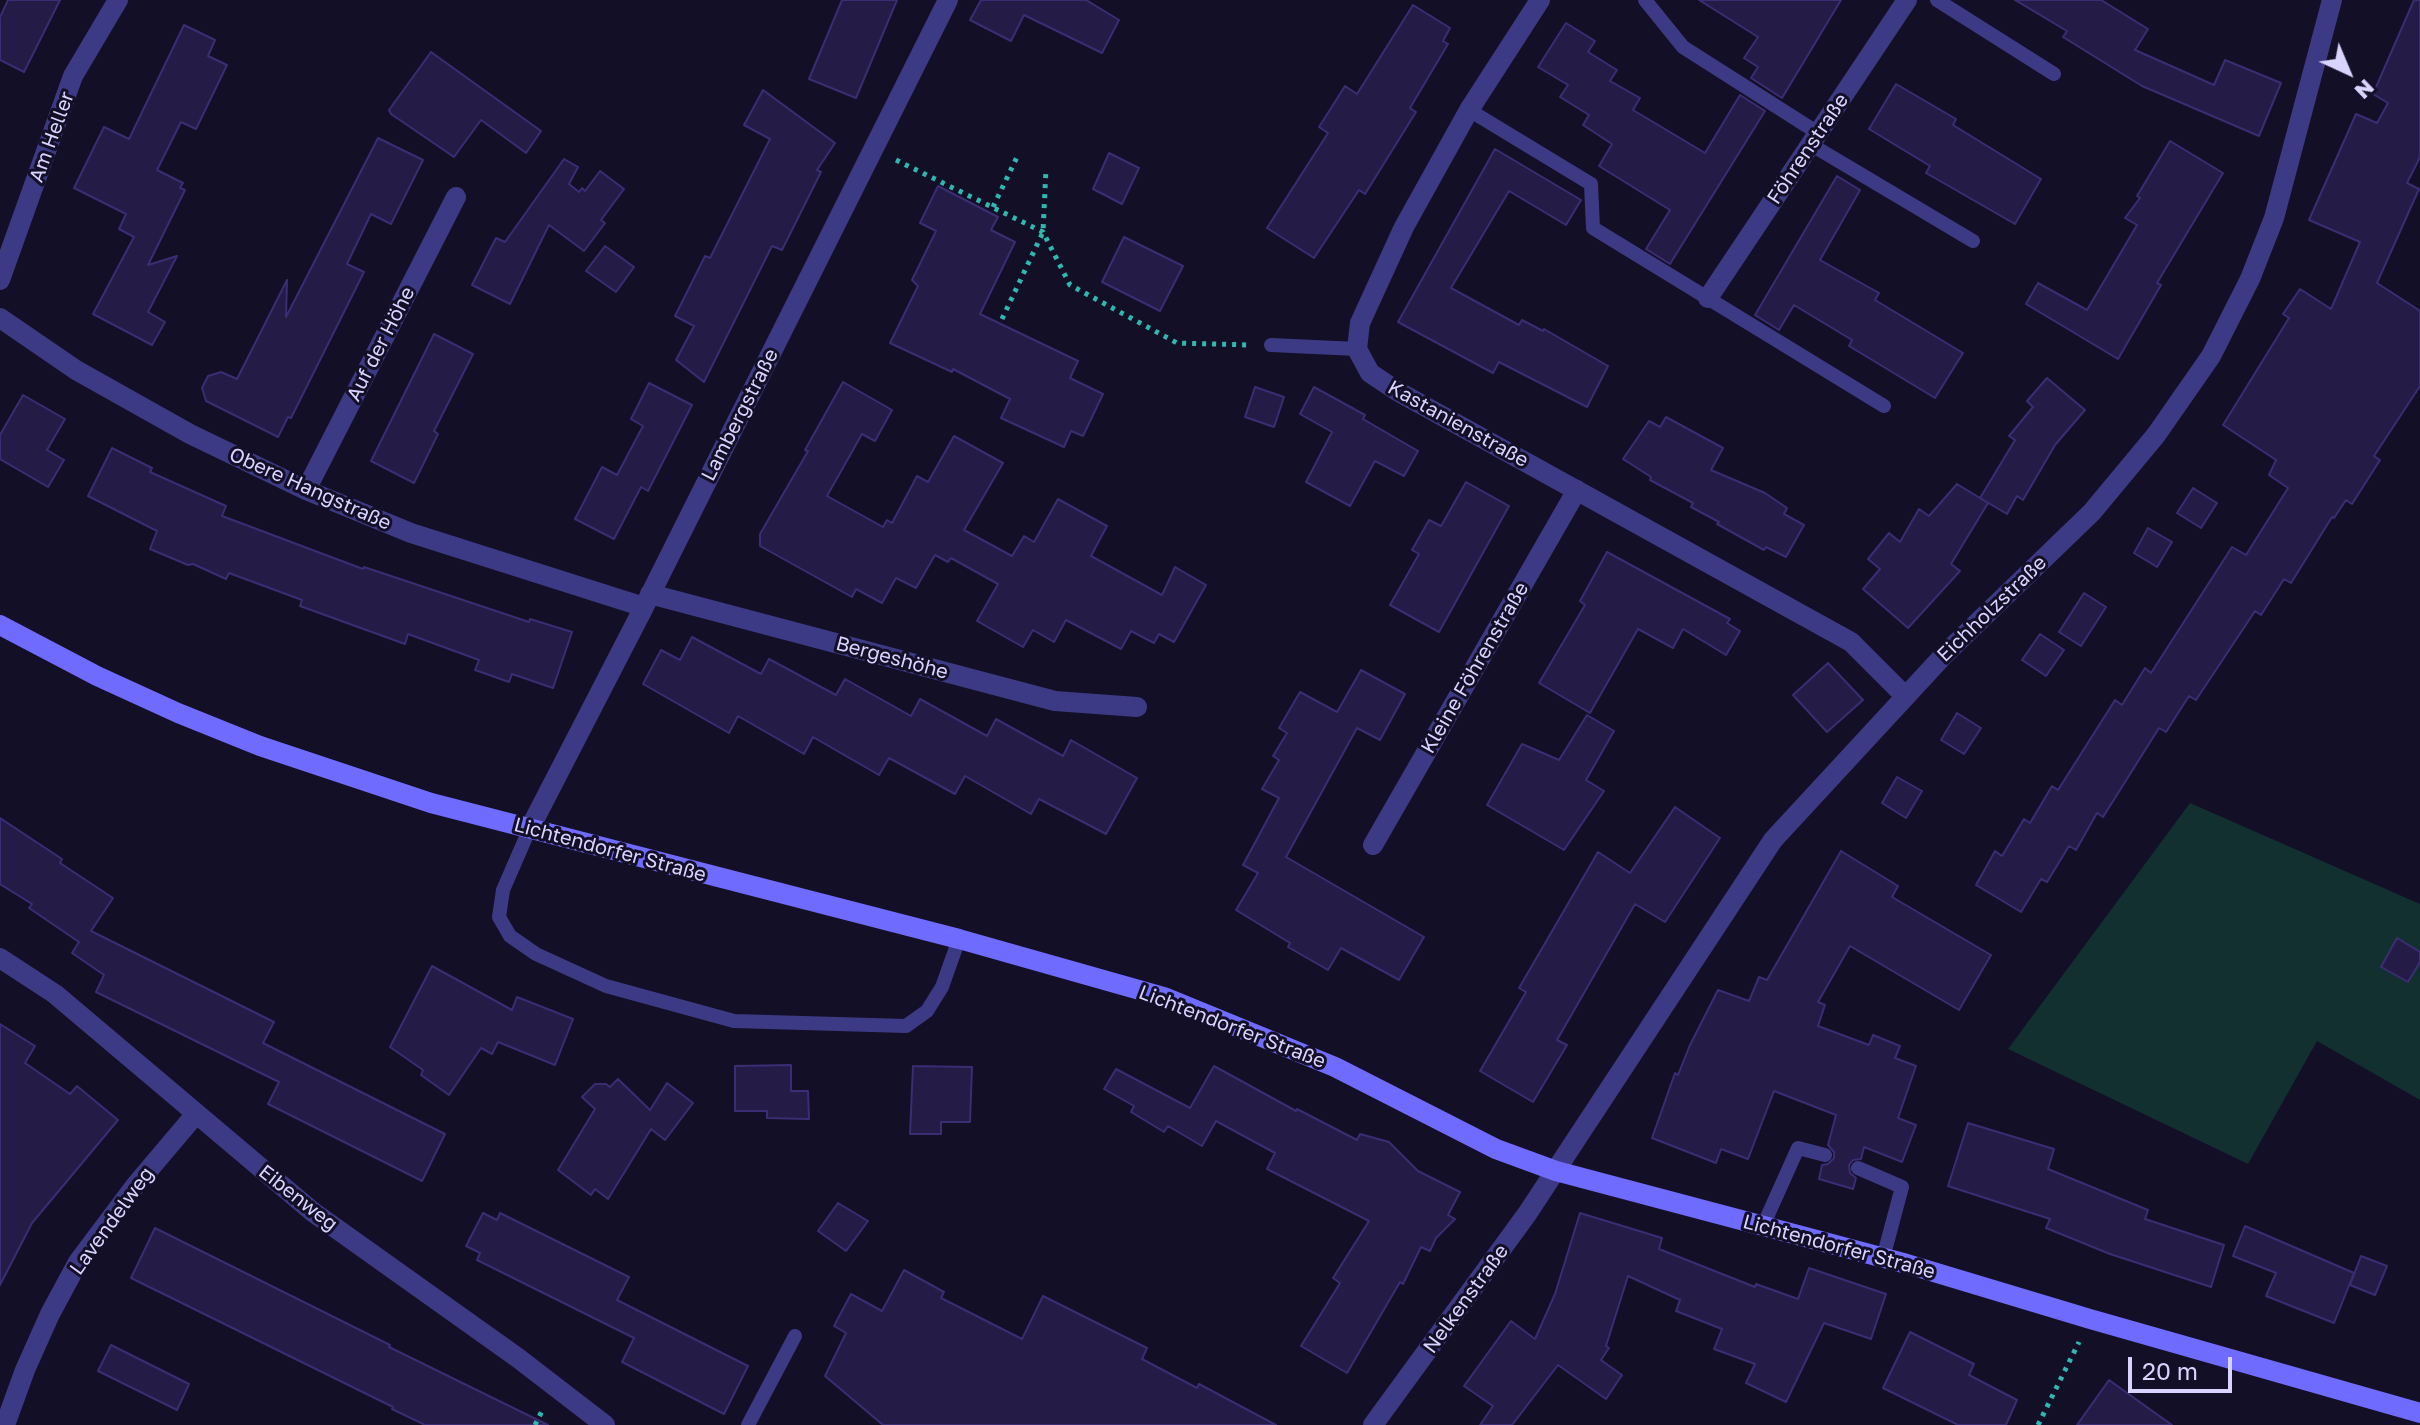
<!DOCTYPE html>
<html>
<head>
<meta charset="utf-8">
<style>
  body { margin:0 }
  #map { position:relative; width:2420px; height:1425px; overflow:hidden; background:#130f26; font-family:"Golos Text",sans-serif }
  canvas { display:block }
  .north { position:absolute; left:2308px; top:32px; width:80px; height:80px; -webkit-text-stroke:6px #130f26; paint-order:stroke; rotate:136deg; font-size:22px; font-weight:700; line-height:32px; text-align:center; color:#d9d4ff }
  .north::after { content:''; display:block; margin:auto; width:28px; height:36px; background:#d9d4ff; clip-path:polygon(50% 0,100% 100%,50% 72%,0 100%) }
  .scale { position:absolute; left:2128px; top:1357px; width:104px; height:36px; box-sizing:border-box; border:4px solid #d9d4ff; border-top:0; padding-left:10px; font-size:24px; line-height:28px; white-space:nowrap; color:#d9d4ff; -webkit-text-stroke:6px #130f26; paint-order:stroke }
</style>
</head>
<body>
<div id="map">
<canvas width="2420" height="1425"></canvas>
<div class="north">N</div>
<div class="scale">20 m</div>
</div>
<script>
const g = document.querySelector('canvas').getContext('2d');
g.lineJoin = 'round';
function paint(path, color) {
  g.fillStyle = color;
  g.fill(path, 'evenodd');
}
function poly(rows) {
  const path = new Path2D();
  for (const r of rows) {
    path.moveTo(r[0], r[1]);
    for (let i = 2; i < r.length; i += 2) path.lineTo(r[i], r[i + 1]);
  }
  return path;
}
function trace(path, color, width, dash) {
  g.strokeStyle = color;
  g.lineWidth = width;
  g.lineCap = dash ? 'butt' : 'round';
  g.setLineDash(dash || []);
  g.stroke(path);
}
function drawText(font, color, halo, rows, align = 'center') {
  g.font = font + ' "Golos Text",sans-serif';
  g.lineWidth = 6;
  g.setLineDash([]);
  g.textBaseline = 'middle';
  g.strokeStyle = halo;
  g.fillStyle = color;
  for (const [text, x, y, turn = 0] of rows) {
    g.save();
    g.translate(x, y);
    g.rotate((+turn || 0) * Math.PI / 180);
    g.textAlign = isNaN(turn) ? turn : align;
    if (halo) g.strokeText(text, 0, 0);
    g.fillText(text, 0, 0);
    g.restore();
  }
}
const green = poly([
  [2190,803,2420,904,2420,1100,2317,1041,2248,1164,2008,1049]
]);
const building = poly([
  [8,0,60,0,24,72,0,60,0,17,8,0],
  [842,0,897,0,856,98,809,79,842,0],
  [981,0,1086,0,1119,20,1102,53,1024,15,1011,41,970,20,981,0],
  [1699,0,1841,0,1782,98,1751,78,1758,67,1744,58,1758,37,1699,0],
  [2015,0,2101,0,2148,29,2135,50,2214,85,2225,60,2281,83,2259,136,2142,86,2063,37,2067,31,2015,0],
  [2414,0,2420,0,2420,157,2407,183,2419,189,2377,283,2420,311,2420,386,2374,456,2380,460,2352,504,2346,500,2334,518,2332,517,2291,583,2284,579,2261,615,2255,611,2196,700,2189,696,2166,732,2159,728,2103,817,2097,813,2076,850,2069,846,2047,882,2041,879,2021,912,1976,885,1995,851,2002,856,2024,819,2030,823,2052,786,2058,790,2115,700,2122,705,2145,668,2151,673,2232,547,2246,555,2288,488,2269,475,2276,460,2223,425,2289,318,2283,314,2300,289,2331,309,2360,242,2309,220,2356,114,2377,123,2388,103,2373,94,2414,0],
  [1413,5,1450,28,1443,41,1448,44,1410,108,1416,112,1365,194,1359,190,1314,258,1267,228,1328,133,1319,127,1345,86,1357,94,1413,5],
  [1566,23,1595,41,1588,52,1617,70,1610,81,1640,98,1633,110,1705,153,1740,95,1765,111,1670,264,1646,249,1670,210,1599,166,1612,144,1583,125,1589,115,1560,97,1568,85,1538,67,1566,23],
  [184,25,215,40,208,56,227,65,196,129,181,122,157,170,183,183,180,188,185,190,148,265,177,256,148,312,165,322,152,345,93,314,134,237,119,229,126,214,74,188,104,127,129,139,184,25],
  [431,52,541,131,526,153,481,120,454,157,391,114,389,110,431,52],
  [1896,84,1956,119,1953,125,2041,179,2015,224,1926,173,1930,166,1869,129,1896,84],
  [763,90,835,143,817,170,821,172,782,250,772,246,704,382,676,360,694,326,675,316,705,256,710,258,770,139,744,125,763,90],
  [378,138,423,160,391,224,371,214,347,264,364,272,291,418,288,417,278,437,206,401,202,388,208,376,221,372,237,379,287,280,286,317,378,138],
  [2170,141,2223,173,2157,283,2161,285,2118,359,2026,304,2038,283,2087,310,2137,225,2125,218,2140,198,2137,196,2170,141],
  [1495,149,1581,200,1566,225,1509,191,1451,288,1519,325,1522,320,1543,331,1544,329,1608,366,1587,407,1499,362,1493,373,1398,322,1495,149],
  [1109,153,1139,168,1122,204,1093,189,1109,153],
  [564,159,578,167,569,184,579,192,582,188,585,191,600,171,624,189,601,220,605,223,584,251,549,225,510,304,472,285,496,238,505,242,564,159],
  [1837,176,1860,190,1820,260,1879,293,1875,300,1963,353,1935,398,1849,346,1852,340,1794,305,1779,330,1755,315,1837,176],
  [938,186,998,217,991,230,1015,242,980,314,1078,361,1070,378,1103,394,1083,436,1071,431,1064,447,1001,418,1010,399,953,369,952,372,890,343,918,286,912,280,936,231,920,223,938,186],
  [1124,237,1183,266,1160,311,1102,282,1124,237],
  [605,246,634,267,616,292,586,271,605,246],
  [434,334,473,354,434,431,438,434,414,483,371,461,434,334],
  [2047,378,2085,410,2055,445,2023,500,2017,496,2007,514,1980,498,2015,440,2009,436,2033,407,2027,401,2047,378],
  [843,382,892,410,875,441,862,434,827,496,883,527,887,520,892,523,917,476,928,482,954,436,1003,463,964,530,1012,556,1024,536,1034,542,1058,499,1107,526,1091,556,1162,595,1175,567,1206,585,1174,642,1159,634,1154,643,1131,631,1121,649,1066,620,1054,642,1033,630,1023,647,977,621,998,584,951,558,948,562,935,555,916,588,896,578,882,603,856,589,852,597,760,546,760,534,808,451,805,450,843,382],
  [649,383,692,405,648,491,641,487,614,539,575,519,602,467,617,475,643,426,631,419,649,383],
  [1255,387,1284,397,1274,427,1245,417,1255,387],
  [1314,387,1365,415,1363,419,1418,451,1404,476,1375,461,1350,506,1306,482,1332,432,1300,414,1314,387],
  [23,395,65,419,47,450,64,460,48,487,0,459,0,435,23,395],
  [1666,417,1723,448,1711,470,1765,493,1787,508,1784,514,1804,525,1786,557,1766,547,1764,550,1717,524,1719,522,1691,507,1693,503,1650,480,1651,477,1623,459,1649,421,1660,427,1666,417],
  [112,448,152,468,150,472,226,506,222,516,363,569,364,567,529,622,530,619,572,632,553,688,512,674,509,682,475,670,479,660,408,634,405,644,300,606,302,600,229,573,226,579,193,564,188,565,150,549,157,531,88,496,112,448],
  [1466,482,1509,506,1439,632,1390,605,1419,554,1412,550,1429,520,1441,526,1466,482],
  [1957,484,1988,503,1951,564,1960,571,1908,628,1863,589,1880,569,1868,559,1889,533,1900,542,1919,509,1929,516,1957,484],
  [2193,488,2217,503,2201,528,2177,513,2193,488],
  [2148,528,2172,542,2157,567,2134,553,2148,528],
  [1607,552,1730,619,1727,623,1740,631,1726,655,1683,629,1673,648,1638,629,1590,713,1539,683,1585,605,1580,601,1607,552],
  [2084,593,2106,607,2081,646,2059,632,2084,593],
  [2040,634,2064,650,2046,676,2022,660,2040,634],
  [692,637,761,674,769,659,836,695,845,679,911,716,920,699,987,736,996,719,1063,756,1071,740,1137,778,1106,834,1039,799,1031,814,965,776,955,794,889,758,879,775,813,737,804,754,738,716,729,733,643,684,661,650,680,660,692,637],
  [1828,663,1863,700,1827,732,1793,695,1828,663],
  [1361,670,1405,694,1380,740,1357,728,1286,857,1424,937,1399,980,1341,948,1328,970,1288,947,1290,943,1236,910,1258,873,1243,865,1279,798,1262,789,1279,760,1273,756,1287,733,1279,728,1300,692,1337,712,1361,670],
  [1957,713,1981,728,1964,754,1941,740,1957,713],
  [1587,715,1614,731,1586,780,1604,791,1564,850,1487,805,1522,744,1559,760,1587,715],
  [1897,777,1922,791,1906,818,1882,803,1897,777],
  [1675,807,1720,838,1665,922,1635,904,1557,1040,1567,1045,1533,1102,1480,1071,1526,992,1519,988,1598,852,1630,873,1675,807],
  [0,818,62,859,60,863,113,898,91,931,274,1022,263,1043,445,1134,422,1181,268,1104,279,1082,96,992,104,975,72,953,79,942,29,908,32,904,0,884,0,818],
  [1841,851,1898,886,1892,897,1991,955,1959,1010,1850,946,1818,1002,1825,1005,1818,1026,1869,1045,1873,1035,1900,1046,1895,1058,1916,1066,1898,1118,1916,1125,1902,1162,1864,1147,1861,1159,1853,1160,1849,1165,1850,1173,1856,1178,1853,1189,1819,1179,1822,1165,1828,1164,1834,1158,1834,1152,1828,1145,1836,1115,1774,1091,1748,1159,1721,1149,1716,1163,1652,1138,1675,1073,1678,1075,1690,1045,1718,990,1749,1001,1759,977,1767,980,1841,851],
  [2397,938,2420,952,2420,962,2408,982,2381,967,2397,938],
  [432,966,512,1010,517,997,573,1019,555,1065,498,1042,492,1054,481,1048,449,1095,421,1075,423,1070,390,1047,432,966],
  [0,1024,35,1046,25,1063,70,1094,77,1086,118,1120,32,1223,0,1285,0,1024],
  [791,1065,791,1091,808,1091,809,1119,767,1118,767,1111,735,1111,735,1066,791,1065],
  [913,1066,972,1067,970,1122,941,1122,941,1134,910,1134,913,1066],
  [1214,1066,1296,1111,1297,1109,1357,1140,1360,1134,1389,1142,1418,1171,1460,1192,1448,1215,1455,1219,1436,1238,1430,1251,1421,1247,1403,1284,1400,1282,1347,1373,1301,1346,1340,1283,1333,1278,1369,1221,1267,1169,1275,1153,1216,1121,1202,1146,1168,1126,1164,1132,1131,1112,1134,1106,1104,1089,1116,1069,1190,1108,1214,1066],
  [618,1079,650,1110,667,1083,693,1103,665,1140,651,1129,608,1199,595,1189,591,1195,558,1170,595,1109,582,1097,595,1084,606,1084,610,1087,618,1079],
  [1968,1123,2054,1149,2048,1169,2148,1210,2145,1219,2224,1245,2211,1287,2110,1254,2046,1228,2050,1219,1948,1186,1968,1123],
  [838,1203,868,1221,846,1251,818,1231,838,1203],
  [483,1213,497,1220,500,1213,629,1277,617,1300,748,1366,724,1414,622,1362,634,1338,477,1260,480,1253,466,1246,483,1213],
  [1580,1213,1662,1238,1659,1249,1755,1287,1756,1284,1798,1299,1809,1268,1886,1294,1871,1339,1824,1323,1786,1402,1746,1383,1755,1364,1714,1349,1722,1329,1676,1311,1680,1300,1628,1276,1606,1346,1609,1348,1601,1360,1622,1375,1606,1399,1558,1365,1512,1425,1480,1425,1493,1406,1464,1386,1511,1321,1535,1339,1555,1294,1580,1213],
  [2245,1226,2354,1273,2334,1323,2266,1296,2276,1273,2233,1256,2245,1226],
  [155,1228,390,1345,389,1347,548,1425,425,1425,392,1409,393,1407,131,1278,155,1228],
  [2361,1256,2387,1266,2375,1295,2350,1285,2361,1256],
  [904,1270,944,1292,941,1298,1022,1339,1043,1296,1147,1348,1142,1359,1197,1388,1199,1384,1276,1425,883,1425,825,1376,846,1333,834,1326,851,1294,882,1311,904,1270],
  [1910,1332,1974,1364,1969,1375,2017,1400,2006,1425,1958,1425,1883,1388,1910,1332],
  [111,1345,189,1384,177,1410,98,1371,111,1345],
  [2109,1380,2172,1425,2077,1425,2109,1380]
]);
const path = poly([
  [896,160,1043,232,1070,285,1177,343,1250,345],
  [993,207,1018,155],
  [1002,319,1043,232,1046,169],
  [535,1425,543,1409],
  [2038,1425,2079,1342]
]);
const lane = poly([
  [1645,0,1683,47,1818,133],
  [1937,0,2054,74],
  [1469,110,1591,184,1593,228,1884,406],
  [1810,144,1973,241],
  [1271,345,1357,349],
  [530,828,503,890,499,917,510,936,536,954,606,986,734,1021,906,1026,927,1011,942,987,959,939],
  [1858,1168,1902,1187,1883,1258],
  [1763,1226,1798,1148,1825,1155],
  [748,1425,795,1336]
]);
const street = poly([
  [1540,0,1469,110,1404,227,1360,323,1357,349,1370,373,1397,391,1851,642,1905,696],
  [0,280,73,76,118,0],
  [1708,298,1907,0],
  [0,318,76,370,190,434,306,490,411,533,644,607],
  [306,490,456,197],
  [650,594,1055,701,1137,707],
  [530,828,644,607,948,0],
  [1373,845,1577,490],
  [0,958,55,994,313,1212,518,1358,605,1425],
  [5,1425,25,1370,50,1314,78,1262,135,1186,195,1115],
  [1373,1425,1527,1214,1773,840,1944,655,2092,512,2156,435,2211,356,2250,279,2274,218,2332,0]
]);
const secondary = poly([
  [0,625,97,676,178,713,260,746,431,803,959,939,1164,997,1335,1067,1496,1149,1556,1171,1907,1264,2090,1319,2420,1413]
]);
const streetNames = [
  ["Am Heller",52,137,-70],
  ["Föhrenstraße",1808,149,-56],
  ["Auf der Höhe",381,344,-63],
  ["Lambergstraße",740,415,-63],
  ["Kastanienstraße",1458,424,29],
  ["Obere Hangstraße",310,489,24],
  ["Eichholzstraße",1992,609,-44],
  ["Bergeshöhe",892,658,15],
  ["Kleine Föhrenstraße",1475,668,-60],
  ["Lichtendorfer Straße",610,850,15],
  ["Lichtendorfer Straße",1232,1027,21],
  ["Eibenweg",298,1198,38],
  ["Lavendelweg",112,1221,-54],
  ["Lichtendorfer Straße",1839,1247,15],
  ["Nelkenstraße",1466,1299,-54]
];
paint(green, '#12302f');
paint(building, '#241b47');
trace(building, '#3b2d73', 2);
trace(path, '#2fb8b0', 5, [4, 6]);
trace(lane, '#3d3a85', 14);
trace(street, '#3d3a85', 20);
trace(secondary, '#6f6bff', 20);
drawText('20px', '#d9d4ff', '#130f26', streetNames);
</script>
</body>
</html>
